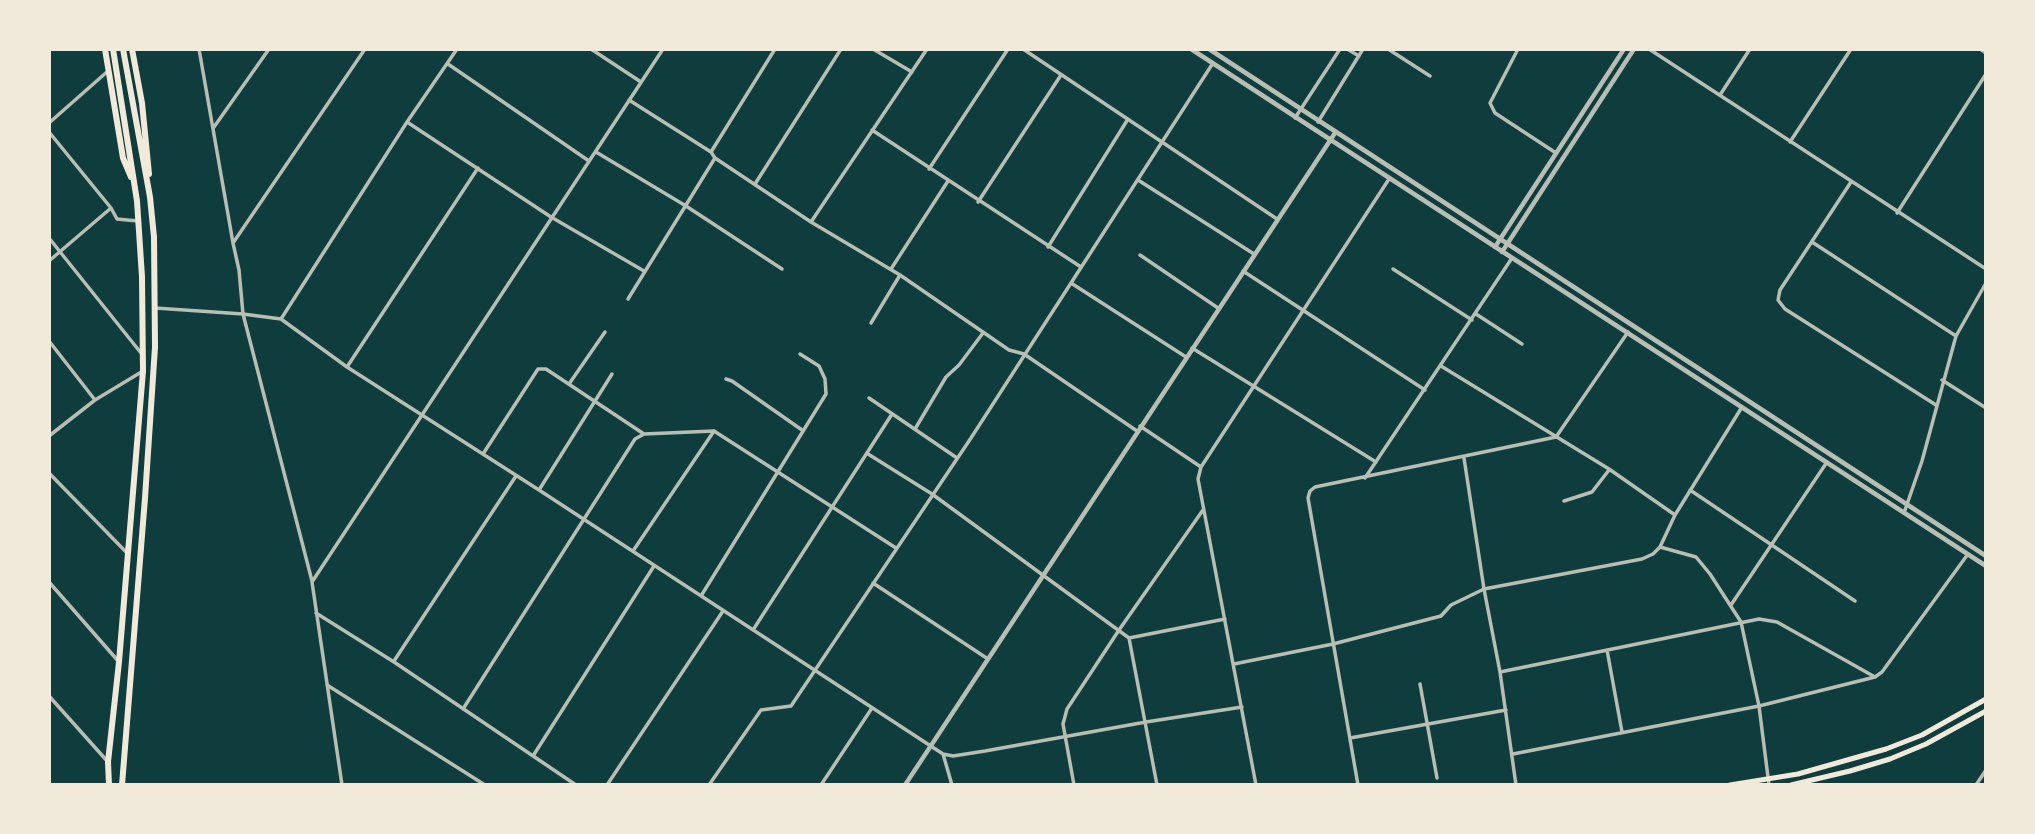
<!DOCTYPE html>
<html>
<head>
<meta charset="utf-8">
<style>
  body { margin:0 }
  #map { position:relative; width:2035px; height:834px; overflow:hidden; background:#0f3d3e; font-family:"PT Sans",sans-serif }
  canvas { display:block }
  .frame { position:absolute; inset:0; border:51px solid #f1e9da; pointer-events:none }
</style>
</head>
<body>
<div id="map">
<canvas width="2035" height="834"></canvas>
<div class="frame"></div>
</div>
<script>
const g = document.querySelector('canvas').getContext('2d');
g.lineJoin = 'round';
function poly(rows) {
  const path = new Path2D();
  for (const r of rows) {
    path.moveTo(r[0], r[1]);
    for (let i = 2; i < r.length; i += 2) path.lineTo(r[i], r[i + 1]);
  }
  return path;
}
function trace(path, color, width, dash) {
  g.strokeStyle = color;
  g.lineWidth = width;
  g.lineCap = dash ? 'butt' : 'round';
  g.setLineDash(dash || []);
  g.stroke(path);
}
const minor = poly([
  [199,49,233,243],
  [591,49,641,82],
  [873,49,912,72],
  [1023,49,1277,219],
  [1347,49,1359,56],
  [1388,49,1430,76],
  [1518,49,1490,103,1495,113,1556,153],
  [1649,49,1986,269],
  [1980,49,1986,53],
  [448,64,589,161],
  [1720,95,1750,49],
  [629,100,711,152,715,158,811,222,900,275,1009,350,1024,354,1137,431],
  [1295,118,1340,49],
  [407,122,551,217,644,271],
  [1318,122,1363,49],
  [49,123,108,71],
  [214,127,269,49],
  [872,130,1081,267],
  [49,132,111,208,117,219,138,221],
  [1790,142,1851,49],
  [596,152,686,206,782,269],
  [711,152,775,49],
  [929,169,1008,49],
  [1138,180,1254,254],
  [1851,182,1780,290,1778,300,1785,309,1936,405],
  [755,184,841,49],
  [978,202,1061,75],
  [1897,213,1986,74],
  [811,222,927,49],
  [49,238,141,353],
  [1812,242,1956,336],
  [1048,247,1128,119],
  [1140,255,1218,308],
  [49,261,111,208],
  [891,269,948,181],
  [1393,269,1472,320],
  [1243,271,1425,390],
  [1071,283,1186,357],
  [628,299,715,158],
  [155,308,243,314,281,319,407,122,457,49],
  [1476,314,1522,344],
  [281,319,347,367,539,490,943,754,953,756,985,751,1146,722,1242,707],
  [871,323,900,275],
  [49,341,95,400],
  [1192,348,1376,462],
  [1441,366,1609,469,1675,515],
  [347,367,478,168],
  [726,379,732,381,802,430],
  [1942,380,1986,408],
  [569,384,605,332],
  [869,398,957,458],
  [1140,426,1201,467],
  [915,429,946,377,959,365,983,333],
  [49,436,95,400,143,371],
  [483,454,538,369,546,369,644,434],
  [868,454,932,494,1129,638,1157,785],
  [1464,458,1484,589,1500,672,1516,785],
  [49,473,128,554],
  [1365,478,1512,258],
  [539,490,612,374],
  [1690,490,1855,601],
  [1564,501,1592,492,1609,470],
  [1904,513,1922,461,1956,336,1986,283],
  [1660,547,1696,557,1710,574,1741,622,1759,706,1769,785],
  [633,551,714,431],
  [312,581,243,314,239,270,233,243,365,49],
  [49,582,119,662],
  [873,583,988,659],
  [701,596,826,394,825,379,819,366,800,354],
  [1731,605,1827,462],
  [316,613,394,662,576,785],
  [753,630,892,414],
  [1129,638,1225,619],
  [1607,650,1622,732],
  [394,661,516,476],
  [1234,664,1333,644,1441,616,1451,605,1484,589,1642,559,1653,554,1660,547,1675,515,1742,407],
  [1500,672,1759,619,1777,622,1875,677],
  [1420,684,1437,778],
  [327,685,485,785],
  [49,696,108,762],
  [463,709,635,439,644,434,714,431,896,548],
  [1350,738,1506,710],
  [943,754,952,785],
  [1513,754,1759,706,1875,677,1882,672,1968,554],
  [533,756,654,566],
  [342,785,312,582,663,49],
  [607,785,723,611],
  [709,785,761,710,791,706,971,438,1213,63],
  [821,785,872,708],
  [1074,785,1063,724,1067,709,1119,630,1203,510],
  [1256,785,1198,479,1201,467,1389,179],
  [1358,785,1308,498,1310,491,1315,487,1556,437,1628,332],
  [1976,785,1986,770]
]);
const tertiary = poly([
  [1191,49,1986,566],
  [1209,49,1986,556],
  [1495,247,1624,49],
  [1502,252,1634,49],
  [905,785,1335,133]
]);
const primary = poly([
  [1730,785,1798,774,1886,749,1922,735,1986,699],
  [1791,785,1850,771,1890,759,1926,744,1986,711]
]);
const trunk = poly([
  [105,49,123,158,131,177],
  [132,49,142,103,149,174],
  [109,785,108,762,119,662,143,371,142,277,137,201,113,49],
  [122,785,145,498,155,347,154,237,150,197,123,49]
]);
trace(minor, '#b8beb3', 3.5);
trace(tertiary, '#b8beb3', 4.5);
trace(primary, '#f1e9da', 5);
trace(trunk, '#f1e9da', 6);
</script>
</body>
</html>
